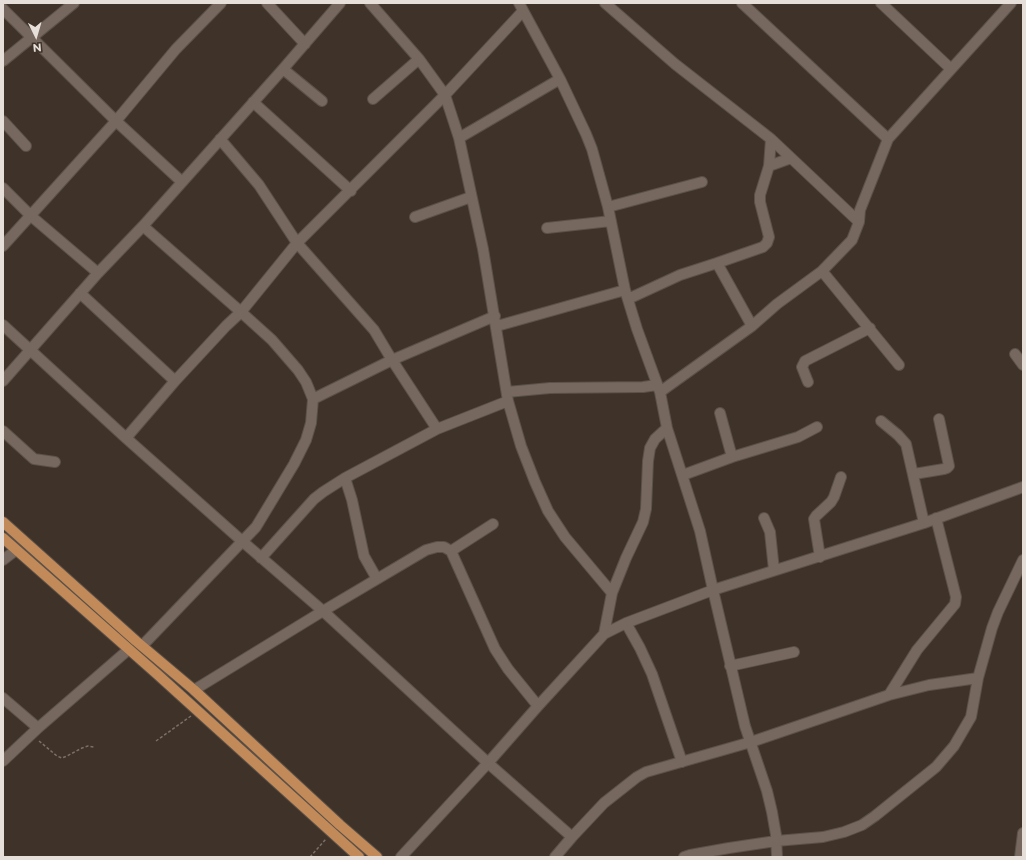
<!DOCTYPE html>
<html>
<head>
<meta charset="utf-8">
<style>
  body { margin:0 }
  #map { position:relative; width:1026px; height:860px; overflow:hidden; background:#3e3229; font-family:Montserrat,sans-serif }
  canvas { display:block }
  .frame { position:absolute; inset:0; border:4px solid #e6dfd9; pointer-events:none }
  .north { position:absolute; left:16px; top:16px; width:40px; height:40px; -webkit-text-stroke:3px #3e3229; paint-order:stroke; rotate:175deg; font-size:11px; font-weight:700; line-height:16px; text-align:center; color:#e6dfd9 }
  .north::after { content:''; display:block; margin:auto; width:14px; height:18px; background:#e6dfd9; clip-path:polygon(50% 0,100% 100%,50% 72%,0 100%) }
</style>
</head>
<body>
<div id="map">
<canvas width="1026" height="860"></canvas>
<div class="frame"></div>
<div class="north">N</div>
</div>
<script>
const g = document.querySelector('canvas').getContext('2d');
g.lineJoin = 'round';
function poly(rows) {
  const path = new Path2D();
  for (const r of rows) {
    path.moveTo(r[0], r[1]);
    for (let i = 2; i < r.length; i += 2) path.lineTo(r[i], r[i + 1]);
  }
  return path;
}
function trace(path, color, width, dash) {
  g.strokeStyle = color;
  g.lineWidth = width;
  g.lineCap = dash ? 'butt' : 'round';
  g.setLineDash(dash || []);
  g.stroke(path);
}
const path = poly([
  [39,741,57,756,62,758,67,756,82,748,88,746,94,747],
  [156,741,191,716],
  [310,857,326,839]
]);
const minor = poly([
  [267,3,305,44],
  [370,3,419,59,445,95,459,138,483,249,508,401,521,446,535,482,548,511,565,537,612,593],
  [519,3,560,79,586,134,592,149,608,207,625,290,637,329,660,392,667,428,700,531,713,590,745,726,767,791,772,812,776,835,777,857],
  [605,3,675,64,771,139,859,222],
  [742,3,888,139],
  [881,3,951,69],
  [3,9,116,121,182,182],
  [3,61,74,3],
  [283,69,322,101],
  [373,99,419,59],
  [253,102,351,191],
  [3,121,26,146],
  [459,138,560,79],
  [220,139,259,185,297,243,374,330,392,360,437,429],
  [769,166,791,158],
  [3,188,31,216,98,273],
  [608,207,702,182],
  [415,217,471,197],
  [547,228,611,221],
  [3,246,116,121,176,49,221,3],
  [822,271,899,365],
  [80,293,175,381],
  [628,299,680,275,717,263],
  [3,325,126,438,242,541,323,611,488,763,572,837],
  [497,326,625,290],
  [752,326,717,263,763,247,767,243,769,237,760,202,760,195,769,166,771,139],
  [1015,354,1023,365],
  [3,381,98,273,143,226,283,69,340,3],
  [808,382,802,367,805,361,870,328],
  [507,392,550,388,643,387,657,385],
  [660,392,752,326,777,304,822,271,852,240,859,222,860,210,888,139,1011,3],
  [313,399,392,360,495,316],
  [720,413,732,457],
  [881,421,898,435,906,444,924,523],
  [3,431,34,459,55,462],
  [126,438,175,381,226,326,241,312,297,243,445,95,523,11],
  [914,474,944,469,947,468,949,466,939,419],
  [683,475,732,457,798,437,817,427],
  [345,478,352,500,364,556,377,579],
  [764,518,770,532,774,570],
  [451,551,493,524],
  [820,557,814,519,816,516,831,502,834,497,841,477],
  [261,558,314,499,323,492,345,478,437,429,508,401],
  [3,560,16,550],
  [626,623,640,648,652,674,682,762],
  [604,634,626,623,713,590,924,523,1023,487],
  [142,646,256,527,294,464,306,440,311,423,313,399,306,382,298,370,272,340,241,312,143,226],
  [730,666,794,652],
  [194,690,323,611,426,550,437,547,444,547,451,551,495,649,508,669,538,706],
  [889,695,917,650,955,604,956,597,936,518],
  [3,698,38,728],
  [3,761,38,728,128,650],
  [401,857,488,763,538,706,604,634,612,593,626,558,643,522,646,509,648,461,650,448,655,439,667,428],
  [555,857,572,837,604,803,637,777,646,772,751,742,889,695,929,685,978,678],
  [684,857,690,855,729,848,776,841,823,837,844,832,862,825,875,816,936,767,954,746,971,717,978,678,992,628,998,612,1023,560],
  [1020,857,1023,833]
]);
const major = poly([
  [3,522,136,641,194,690,340,825,377,857],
  [3,538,157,674,359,857]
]);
trace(minor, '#5b5149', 12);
trace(major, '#5b5149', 12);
trace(path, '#7a7068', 1.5, [3, 2]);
trace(minor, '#76685e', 10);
trace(major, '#c28a59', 10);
</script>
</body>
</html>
